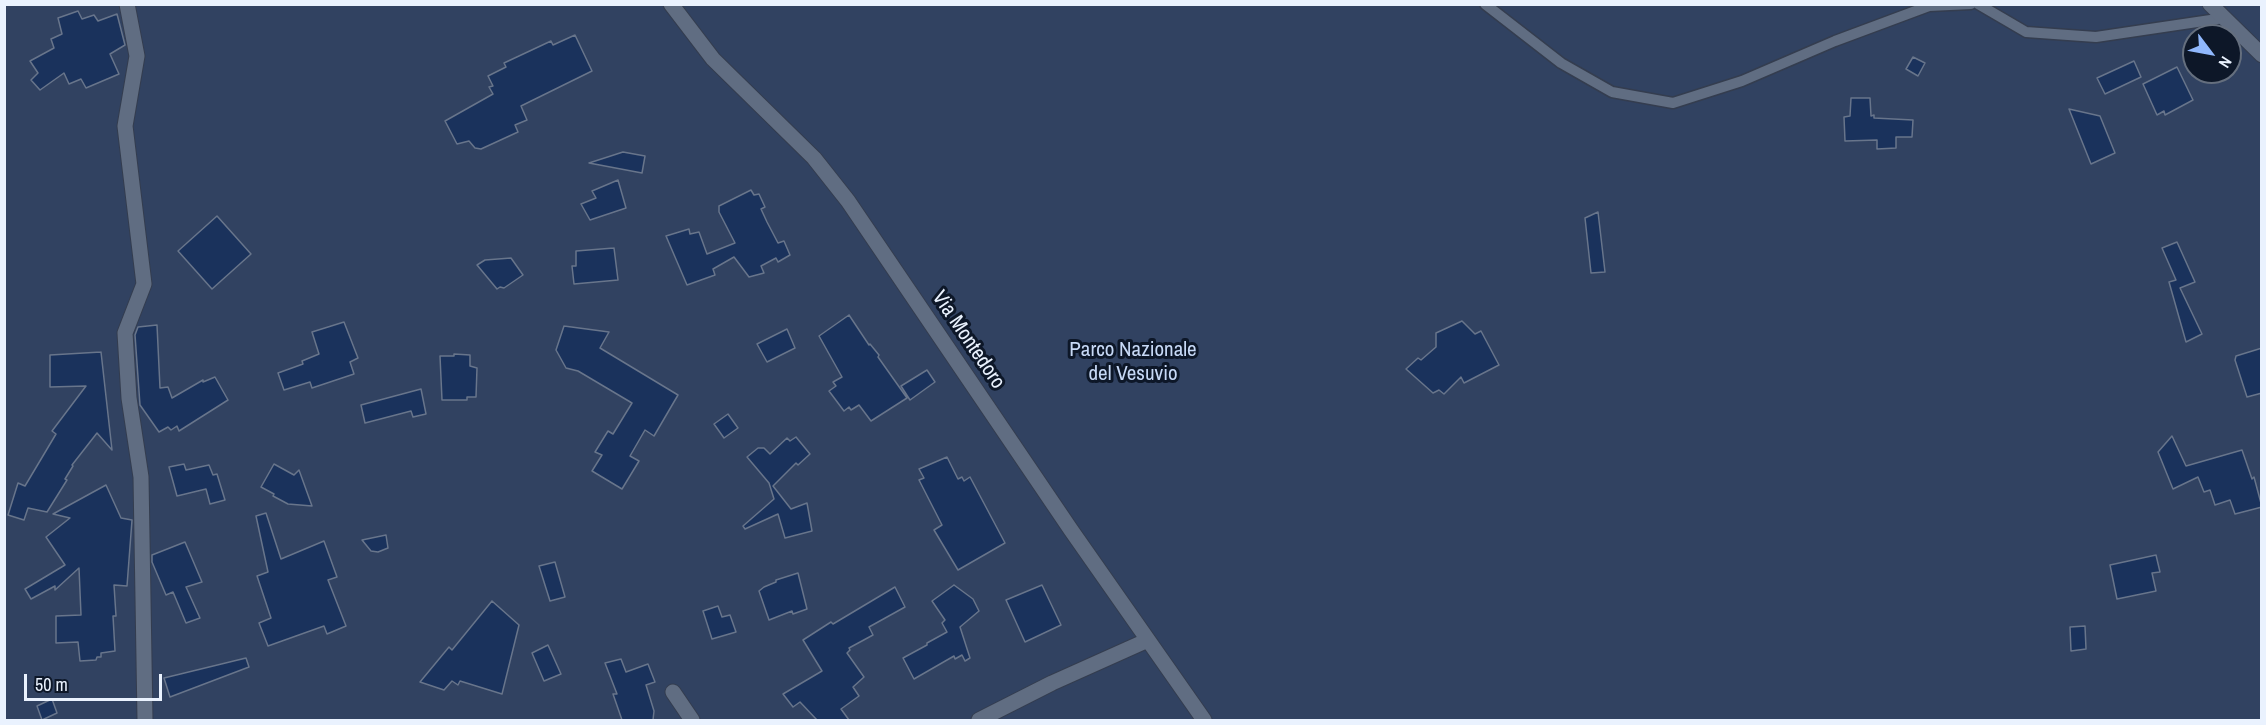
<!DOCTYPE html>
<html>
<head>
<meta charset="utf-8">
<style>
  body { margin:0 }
  #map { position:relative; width:2266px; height:725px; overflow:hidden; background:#162032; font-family:"Archivo Narrow",sans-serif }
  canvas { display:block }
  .frame { position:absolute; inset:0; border:6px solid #eaf2fe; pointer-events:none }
  .north { position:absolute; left:2182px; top:24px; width:60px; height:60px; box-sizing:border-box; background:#0d1728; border:2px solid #656f7e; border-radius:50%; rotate:122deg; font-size:16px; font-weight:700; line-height:24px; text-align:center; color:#eaf2fe }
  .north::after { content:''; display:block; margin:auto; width:21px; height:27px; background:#90b8fd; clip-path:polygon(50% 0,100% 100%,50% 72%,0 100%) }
  .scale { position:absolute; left:24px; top:674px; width:138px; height:27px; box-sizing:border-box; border:3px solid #eaf2fe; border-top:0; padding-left:8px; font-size:18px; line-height:21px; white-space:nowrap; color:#eaf2fe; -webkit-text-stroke:4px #0d1728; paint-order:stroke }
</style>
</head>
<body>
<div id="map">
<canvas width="2266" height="725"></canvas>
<div class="frame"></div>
<div class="north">N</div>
<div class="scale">50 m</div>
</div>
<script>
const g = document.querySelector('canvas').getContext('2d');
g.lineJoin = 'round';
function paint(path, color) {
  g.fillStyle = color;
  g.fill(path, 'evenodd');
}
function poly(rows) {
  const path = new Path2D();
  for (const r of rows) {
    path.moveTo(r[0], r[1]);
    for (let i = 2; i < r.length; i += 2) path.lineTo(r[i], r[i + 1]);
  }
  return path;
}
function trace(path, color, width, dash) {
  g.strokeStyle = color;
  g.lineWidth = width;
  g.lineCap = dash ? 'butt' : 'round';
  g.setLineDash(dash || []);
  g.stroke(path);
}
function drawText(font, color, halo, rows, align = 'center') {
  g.font = font + ' "Archivo Narrow",sans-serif';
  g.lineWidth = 6;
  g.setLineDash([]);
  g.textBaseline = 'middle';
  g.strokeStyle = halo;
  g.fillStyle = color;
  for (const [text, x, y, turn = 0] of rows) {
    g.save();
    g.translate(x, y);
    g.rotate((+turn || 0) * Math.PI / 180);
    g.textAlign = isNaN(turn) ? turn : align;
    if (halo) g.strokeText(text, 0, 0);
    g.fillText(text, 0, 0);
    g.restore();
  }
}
const green = poly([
  [4,5,2261,5,2261,720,5,720],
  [2194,36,2230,36,2230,72,2194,72]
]);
const building = poly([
  [78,11,82,19,94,15,98,21,117,14,125,45,110,54,119,74,86,88,81,79,69,84,64,73,40,90,31,80,38,73,30,61,54,48,51,39,62,34,58,18,78,11],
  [575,35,592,71,521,106,527,120,515,125,518,132,481,149,475,148,469,141,457,144,445,121,493,94,489,87,493,86,488,76,506,67,504,63,551,41,553,45,575,35],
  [1913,57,1925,63,1918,76,1906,69,1913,57],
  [2134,61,2141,77,2105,94,2097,78,2134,61],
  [2177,67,2193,100,2165,115,2164,111,2157,115,2143,84,2177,67],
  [1851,98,1870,98,1871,116,1874,115,1874,118,1913,120,1912,137,1896,137,1896,148,1877,149,1877,140,1845,141,1844,117,1850,116,1851,98],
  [2069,109,2100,116,2115,153,2091,164,2069,109],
  [623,152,645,156,642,173,589,163,623,152],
  [618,180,626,208,590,220,581,204,596,198,592,191,618,180],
  [751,190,754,195,759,194,765,207,761,209,767,222,778,243,784,241,790,255,778,262,776,258,761,266,764,273,749,277,734,257,713,269,715,275,687,285,666,236,689,229,690,234,699,232,707,254,735,243,719,212,719,206,751,190],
  [1598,212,1605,272,1591,273,1585,218,1598,212],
  [217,216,251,254,212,289,178,251,217,216],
  [2177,242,2195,282,2180,288,2202,334,2186,342,2169,282,2176,280,2162,248,2177,242],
  [614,248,618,280,574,284,572,266,576,266,576,251,614,248],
  [511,258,523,275,504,288,500,287,497,289,477,265,485,260,511,258],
  [849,315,869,345,870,344,879,355,878,357,907,398,871,421,859,405,851,410,849,407,844,411,829,391,836,386,833,382,842,377,819,336,849,315],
  [1462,321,1475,334,1481,331,1499,365,1464,383,1461,377,1444,394,1439,390,1433,393,1406,369,1418,358,1421,360,1436,347,1436,333,1462,321],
  [344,322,358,358,350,362,354,374,312,388,310,382,284,390,278,373,303,364,302,361,319,354,312,332,344,322],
  [157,325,160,388,168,387,172,398,203,380,203,382,215,377,228,400,179,431,177,426,171,430,168,427,159,432,140,405,135,335,138,327,157,325],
  [564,326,609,332,600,348,678,395,654,436,645,430,630,456,639,461,622,489,592,471,602,455,595,452,608,431,613,434,632,403,578,371,566,368,556,350,564,326],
  [787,329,795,348,767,362,757,344,787,329],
  [2262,348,2262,393,2247,397,2235,360,2236,356,2262,348],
  [101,352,112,450,97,433,72,465,73,466,65,479,67,480,47,512,28,508,24,520,8,515,18,483,25,486,56,434,52,431,86,386,50,387,50,355,101,352],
  [454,354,470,355,470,366,477,368,476,397,467,397,467,400,442,400,440,356,454,356,454,354],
  [927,370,935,382,910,400,901,386,927,370],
  [421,389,426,414,413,417,411,411,365,423,361,405,421,389],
  [728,414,738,428,724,438,714,424,728,414],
  [2172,436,2186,466,2242,450,2252,479,2254,477,2262,507,2235,514,2230,500,2215,505,2210,490,2204,492,2198,477,2173,489,2158,452,2172,436],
  [796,437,810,454,798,465,796,463,773,486,791,509,807,503,812,531,785,538,778,514,745,529,743,526,774,499,769,483,747,457,758,448,764,448,770,454,787,438,790,441,796,437],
  [947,457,958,479,962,477,964,481,970,477,1005,543,958,570,934,530,942,525,919,480,924,478,919,469,947,457],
  [184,464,186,470,209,465,213,475,217,474,225,500,210,504,206,489,177,496,169,467,184,464],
  [274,464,294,475,299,470,312,506,288,504,273,496,274,494,261,487,274,464],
  [106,485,121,518,132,520,127,586,114,585,116,616,113,616,115,651,101,653,101,657,97,657,96,660,80,661,78,642,56,643,56,616,81,615,79,568,55,590,55,586,31,599,25,589,65,565,46,537,70,518,53,514,106,485],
  [266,513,281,559,324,541,337,577,328,580,346,626,327,634,324,626,268,646,259,623,271,618,257,576,268,572,256,516,266,513],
  [386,535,388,548,378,552,371,551,362,540,386,535],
  [185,542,202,582,186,587,200,618,186,623,173,592,166,595,152,562,152,555,185,542],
  [2156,555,2160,572,2152,573,2156,591,2117,599,2110,565,2156,555],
  [555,562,565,597,550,601,539,566,555,562],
  [798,573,807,609,793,614,792,611,769,620,759,591,764,587,776,582,776,580,798,573],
  [954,585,973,599,979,611,960,627,970,658,965,661,962,655,955,659,954,656,914,679,903,658,927,645,927,643,947,632,942,623,945,620,932,601,954,585],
  [1042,585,1061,625,1025,642,1006,600,1042,585],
  [895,587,905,607,869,627,873,635,849,648,850,650,847,653,864,677,853,687,859,696,841,709,849,720,817,720,800,702,793,707,783,694,822,671,803,640,831,622,833,624,895,587],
  [492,601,519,625,502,694,460,681,458,685,452,681,444,690,420,682,449,647,452,650,492,601],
  [718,606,722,617,730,615,736,632,712,639,703,611,718,606],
  [2085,626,2086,649,2071,651,2070,627,2085,626],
  [548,645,561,674,544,681,532,653,548,645],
  [246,658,249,667,170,697,164,678,246,658],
  [621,659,626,672,648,664,655,682,646,685,654,711,653,720,622,720,613,694,617,694,605,663,621,659],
  [52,699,57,713,42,720,37,706,52,699]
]);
const service = poly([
  [1485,4,1561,63,1612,92,1673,103,1742,81,1835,41,1929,6,1971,4],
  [1978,4,2026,32,2096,37,2224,18]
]);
const minor = poly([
  [127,4,137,56,125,126,144,284,125,333,129,398,141,477,145,720],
  [671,4,713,59,814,158,848,201,1071,530,1204,720],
  [2210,4,2262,55],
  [673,692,692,720],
  [979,720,1052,683,1148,640]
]);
const streetNames = [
  ["Via Montedoro",968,340,56]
];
const parkNames = [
  ["Parco Nazionale",1133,350],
  ["del Vesuvio",1133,374]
];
paint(green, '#314261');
paint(building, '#1a325c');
trace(building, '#68758b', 1.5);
trace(service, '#343d4f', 13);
trace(minor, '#343d4f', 17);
trace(service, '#606d82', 10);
trace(minor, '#606d82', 15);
drawText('21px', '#eaf2fe', '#0d1728', streetNames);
drawText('21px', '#c7d9f6', '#0d1728', parkNames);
</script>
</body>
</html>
